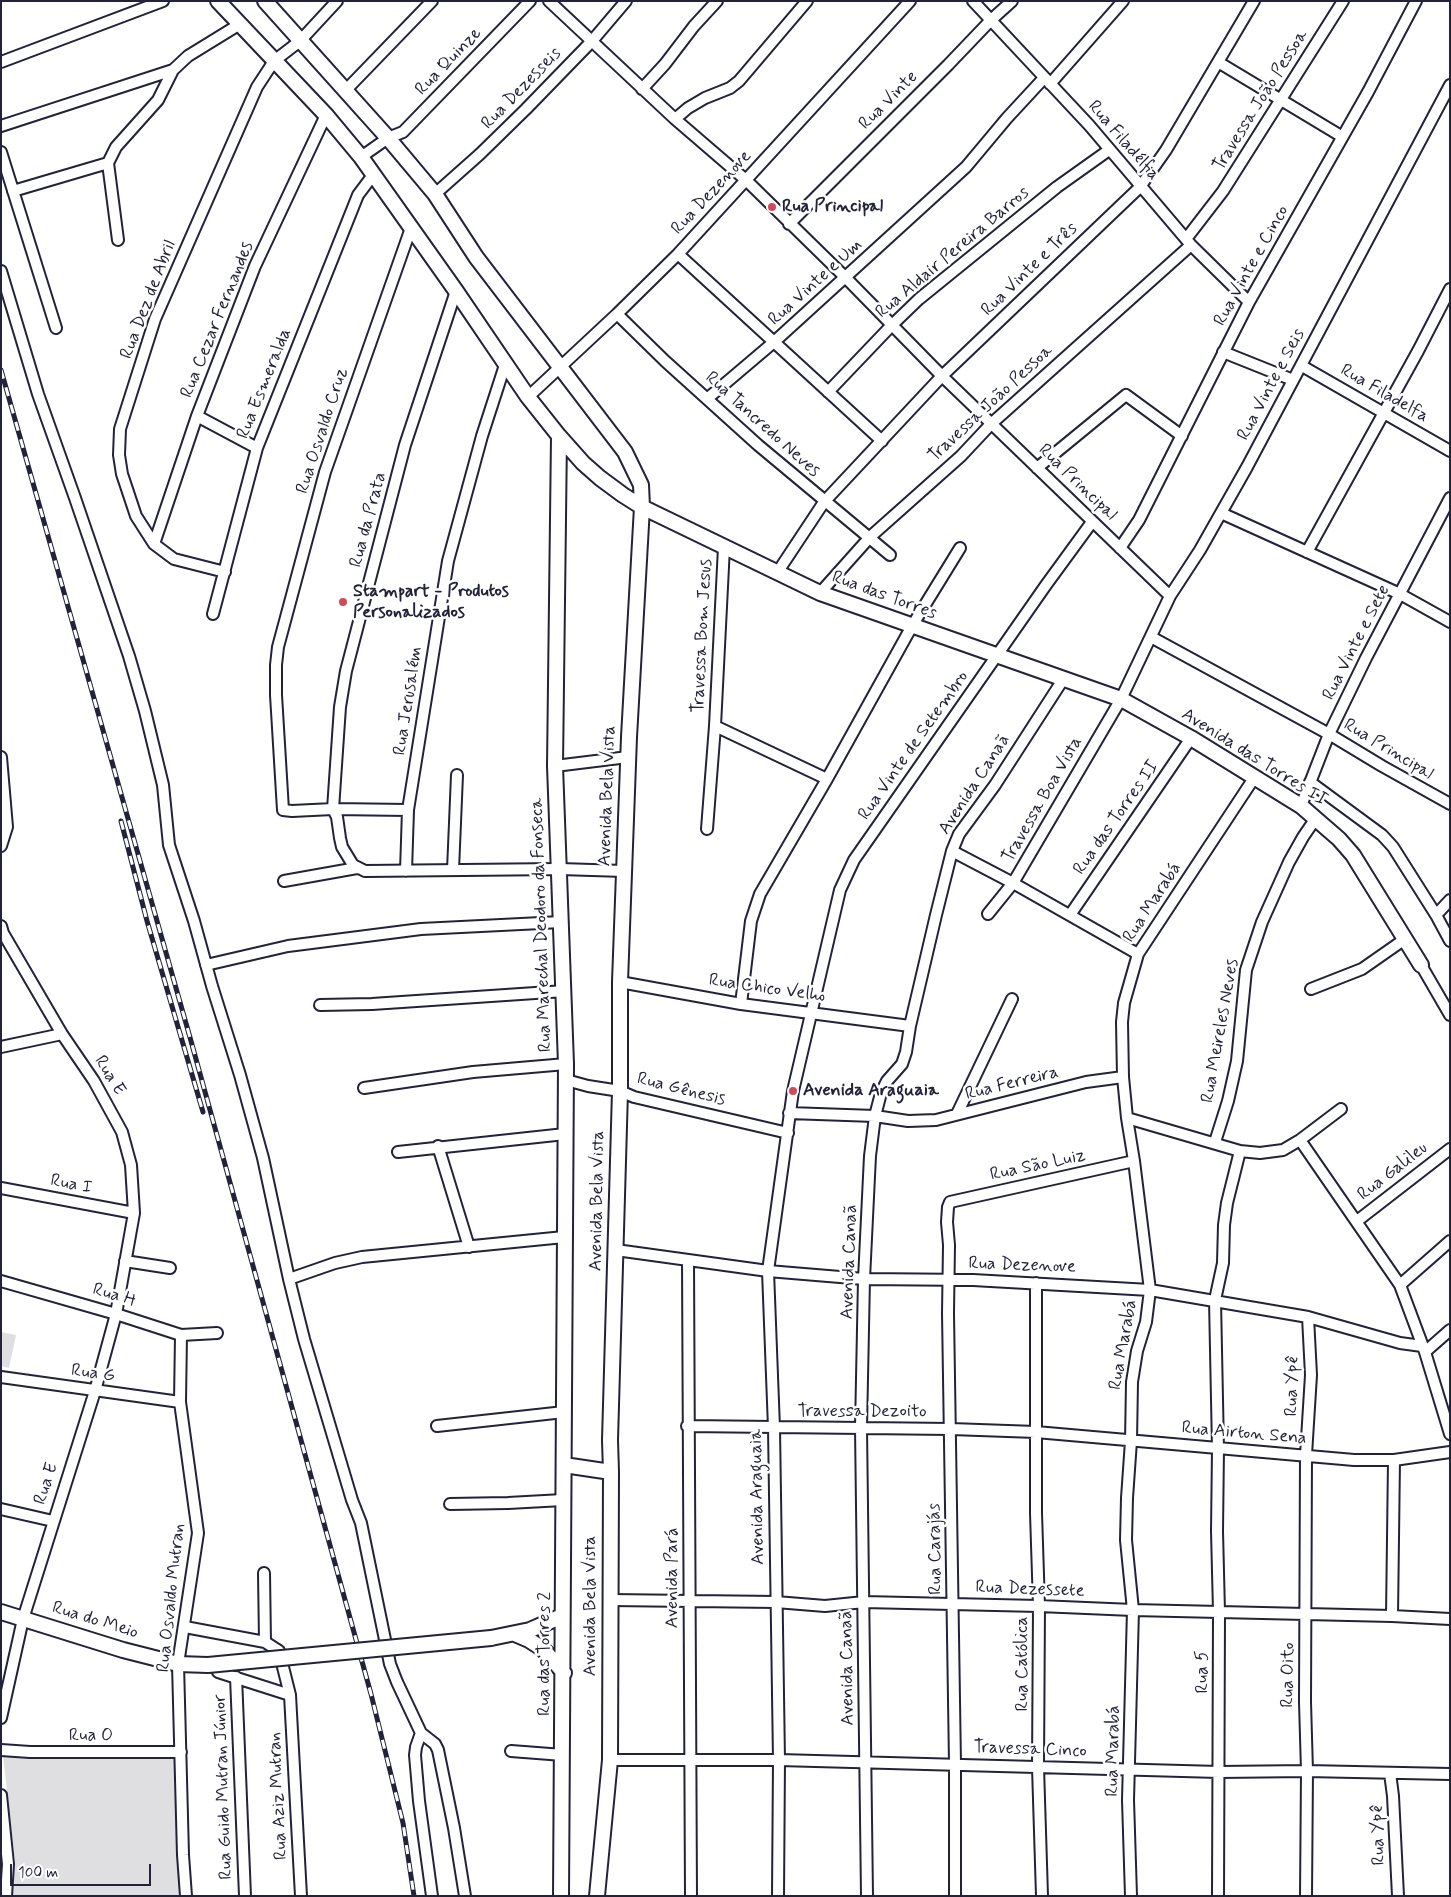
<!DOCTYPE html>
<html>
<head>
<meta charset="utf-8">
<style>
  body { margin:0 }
  #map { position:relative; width:1451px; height:1897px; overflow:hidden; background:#fff; font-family:Mynerve,sans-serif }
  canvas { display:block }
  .frame { position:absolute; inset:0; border:2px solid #22223b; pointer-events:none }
  .scale { position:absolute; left:10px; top:1864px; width:141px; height:22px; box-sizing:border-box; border:2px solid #22223b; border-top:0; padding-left:6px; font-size:15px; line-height:18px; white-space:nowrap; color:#22223b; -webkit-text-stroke:4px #fff; paint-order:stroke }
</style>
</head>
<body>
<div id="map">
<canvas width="1451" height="1897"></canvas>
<div class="frame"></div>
<div class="scale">100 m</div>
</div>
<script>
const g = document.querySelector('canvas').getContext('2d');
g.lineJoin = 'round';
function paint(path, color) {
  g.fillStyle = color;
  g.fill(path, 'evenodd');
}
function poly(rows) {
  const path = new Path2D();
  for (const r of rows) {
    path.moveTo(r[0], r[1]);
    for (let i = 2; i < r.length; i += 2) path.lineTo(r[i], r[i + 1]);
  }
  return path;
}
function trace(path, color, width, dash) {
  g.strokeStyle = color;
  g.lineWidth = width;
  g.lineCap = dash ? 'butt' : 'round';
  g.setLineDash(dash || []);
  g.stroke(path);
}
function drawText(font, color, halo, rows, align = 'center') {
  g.font = font + ' Mynerve,sans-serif';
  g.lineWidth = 5;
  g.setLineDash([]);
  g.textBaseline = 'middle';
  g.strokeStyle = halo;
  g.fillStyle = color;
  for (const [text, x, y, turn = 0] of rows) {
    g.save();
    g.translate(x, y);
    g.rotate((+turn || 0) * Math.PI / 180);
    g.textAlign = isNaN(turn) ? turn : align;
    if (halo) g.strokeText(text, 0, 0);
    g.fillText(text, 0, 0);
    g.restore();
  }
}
const green = poly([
  [1,1332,16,1335,9,1368,1,1366],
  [3,1756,174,1757,180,1896,12,1896,15,1861]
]);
const street = poly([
  [549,1,675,119,747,181,845,277,942,376,1170,596],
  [973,1,1089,125,1191,245,1249,302],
  [1,62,163,1],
  [1218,62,1341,136],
  [1050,84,1123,1],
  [642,89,665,64,694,26,717,1],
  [345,91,432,1],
  [675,119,688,108,705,98,730,88,739,81,807,1],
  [1,126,173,70],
  [1,152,56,328],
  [361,157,388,138,403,132,530,1],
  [13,191,108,163],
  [435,194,480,154,526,109,592,41,626,1],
  [789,224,948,65,991,20,1012,1],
  [1186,239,1223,191,1343,1],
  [118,240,108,163,116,147,158,100,173,70,188,56,240,24],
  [678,254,882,441],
  [1,271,38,394,75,498,129,656,145,711,163,785,169,845,194,921,212,986,240,1075,263,1158,289,1279,304,1339,352,1500,361,1523,390,1664,397,1682,421,1733,416,1747,415,1755,419,1801,432,1896],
  [456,291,405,445,346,671,340,707,333,809,337,817,340,838,342,847,353,865,365,871,560,869,624,871],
  [617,314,665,361,758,445,890,555],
  [1223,352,1293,380],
  [1302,366,1450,451],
  [828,392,891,326,919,299,1057,187,1109,150],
  [528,397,617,314,678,254,910,1],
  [708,398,774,342,966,167,1007,118,1044,78],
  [197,416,257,448],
  [1037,468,1126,395,1182,436],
  [1221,513,1400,594,1450,622],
  [154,544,197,416,255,266,326,115],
  [1120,548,1139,520,1249,302,1368,92,1416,1],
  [1307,552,1418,351,1450,289],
  [225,572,174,559,154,544,136,516,122,474,119,455,120,429,155,319,257,87,274,61,300,41,337,1],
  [777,573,824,502,942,376,1140,187,1166,150,1254,1],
  [820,593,870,537,961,456,991,424,1191,245],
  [213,614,257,448,358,195,373,175],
  [1151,637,1329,734,1382,766,1450,804],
  [715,726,827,779],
  [1,757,7,827,1,846],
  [555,766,628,757],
  [1310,782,1382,835,1393,847,1436,915,1450,941],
  [1301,806,1329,734,1366,658,1450,498],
  [408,810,333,809,292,811,283,810,276,695,276,665,278,647,325,472,411,228],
  [707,829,715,726,724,547],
  [952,851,1013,883,1138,954],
  [453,870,457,775],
  [406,871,408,810,448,561,482,436,505,365],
  [284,881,357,868],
  [988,914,1013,883,1121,699,1170,596,1200,550,1247,467,1450,85],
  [1070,915,1191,738],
  [1436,915,1450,900],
  [1,926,3,933,62,1034,94,1081,122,1132,131,1165,134,1213,116,1314,95,1391,23,1619,1,1718],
  [206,965,288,946,421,929,561,922],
  [1421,965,1450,1015],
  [620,982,741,1004,910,1026],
  [1311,989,1362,969,1405,939],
  [741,1004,751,921,760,894,827,779,912,626,960,548],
  [320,1005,372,1004,565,991],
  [1,1047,62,1034],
  [566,1080,588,1086,620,1091,634,1097,788,1133],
  [364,1088,473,1072,566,1064],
  [789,1113,875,1116,908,1121,936,1120,1086,1082,1123,1077],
  [957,1114,1012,999],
  [1127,1118,1240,1151,1260,1153,1283,1150,1300,1140,1341,1109],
  [1300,1140,1400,1285,1425,1352,1450,1434],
  [1215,1142,1228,1101,1237,1061,1246,970,1262,922,1289,862,1303,837,1316,818],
  [438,1146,469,1247],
  [398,1152,565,1134],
  [1,1188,134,1213],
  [1357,1221,1450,1149],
  [616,1250,768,1271,864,1279,973,1280,1150,1290,1308,1317,1400,1343,1422,1346],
  [688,1260,691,1896],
  [125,1261,170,1268],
  [289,1279,335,1263,362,1257,564,1237],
  [1,1281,116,1314,181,1335,217,1333],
  [1036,1283,1036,1513,1039,1606,1038,1767,1042,1896],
  [1400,1285,1450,1241],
  [181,1335,180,1402,198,1533,178,1664,183,1855,186,1896],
  [1425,1352,1450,1330],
  [1,1377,180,1402],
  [437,1426,564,1412],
  [687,1426,951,1429,1036,1432,1354,1460,1394,1460,1450,1452],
  [450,1504,508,1503,563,1500],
  [1,1509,53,1521],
  [264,1573,265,1642],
  [610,1600,776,1602,825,1606,864,1602,1039,1606,1133,1610,1392,1616,1450,1619],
  [1392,1616,1394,1460],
  [185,1627,265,1642,279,1651,290,1695,301,1896],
  [218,1672,290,1695],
  [236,1677,245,1896],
  [421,1733,435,1744,438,1750,454,1828,465,1896],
  [1,1750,30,1752,181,1752],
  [511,1751,563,1755],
  [610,1760,779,1760,1219,1772,1307,1771,1450,1774],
  [1390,1773,1393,1796,1398,1896],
  [1,1795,8,1864,6,1896],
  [778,1896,779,1760,774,1428,768,1271,793,1091,840,890,854,860,1046,585,1092,522],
  [867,1896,861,1428,864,1279,870,1156,875,1116,881,1093,887,1081,902,1064,906,1052,910,1026,936,915,952,851,959,834,995,785,1064,678],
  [955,1896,955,1764,948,1313,949,1245,947,1222,948,1207,950,1202,1134,1161],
  [1131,1896,1128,1800,1133,1610,1126,1540,1127,1498,1131,1441,1132,1382,1137,1351,1146,1322,1150,1290,1134,1161,1127,1118,1123,1077,1122,1022,1124,1003,1138,954,1254,778],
  [1218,1896,1219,1612,1217,1531,1218,1449,1215,1300,1223,1263,1224,1225,1227,1203,1240,1151],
  [1306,1896,1307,1771,1305,1702,1306,1455,1311,1375,1308,1317]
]);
const secondary = poly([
  [218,1,326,115,361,157,456,291,528,397,559,436,583,463,600,478,623,495,642,507,820,593,1121,699,1191,738,1301,806,1339,839,1353,855,1421,965],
  [265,1,388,138,435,194,476,257,625,452,641,485,642,507,629,737,620,982,620,1091,610,1440,611,1472,610,1760,597,1896],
  [559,436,555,766,566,1064,561,1896],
  [564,1465,611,1472],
  [1,1612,123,1650,178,1664,208,1665],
  [515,1634,529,1640,543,1649,564,1673],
  [491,1638,530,1630,562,1616]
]);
const rail = poly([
  [1,370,191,1041,371,1694,403,1823,414,1896],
  [121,821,147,921,203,1112]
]);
const secondaryBridge = poly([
  [208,1665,491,1638]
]);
const markers = [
  [772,207,5,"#d1495b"],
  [343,602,5,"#d1495b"],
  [793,1091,5,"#d1495b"]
];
const streetNames = [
  ["Rua Quinze",449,62,-46],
  ["Rua Dezesseis",522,89,-46],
  ["Rua Vinte",889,101,-45],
  ["Travessa João Pessoa",1261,101,-58],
  ["Rua Filadélfia",1123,141,49],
  ["Rua Dezenove",712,193,-47],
  ["Rua Aldair Pereira Barros",953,253,-40],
  ["Rua Vinte e Cinco",1252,266,-61],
  ["Rua Vinte e Três",1030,270,-44],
  ["Rua Vinte e Um",816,283,-42],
  ["Rua Dez de Abril",149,300,-69],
  ["Rua Cezar Fernandes",218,320,-68],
  ["Rua Esmeralda",265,384,-68],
  ["Rua Vinte e Seis",1272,385,-62],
  ["Rua Filadelfa",1384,394,30],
  ["Travessa João Pessoa",991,404,-43],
  ["Rua Tancredo Neves",762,425,42],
  ["Rua Osvaldo Cruz",323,431,-72],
  ["Rua Principal",1077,483,44],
  ["Rua da Prata",369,520,-75],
  ["Rua das Torres",884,596,20],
  ["Travessa Bom Jesus",703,636,-87],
  ["Rua Vinte e Sete",1357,643,-63],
  ["Rua Jerusalém",409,701,-81],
  ["Rua Vinte de Setembro",914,746,-55],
  ["Rua Principal",1388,750,31],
  ["Avenida das Torres II",1254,758,32],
  ["Avenida Canaã",975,785,-57],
  ["Avenida Bela Vista",608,796,-88],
  ["Travessa Boa Vista",1043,800,-60],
  ["Rua das Torres II",1117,818,-55],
  ["Rua Marabá",1153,903,-57],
  ["Rua Marechal Deodoro da Fonseca",542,925,-92],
  ["Rua Chico Velho",767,989,8],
  ["Rua Meireles Neves",1221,1031,-80],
  ["Rua E",109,1076,58],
  ["Rua Ferreira",1012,1084,-14],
  ["Rua Gênesis",681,1090,14],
  ["Rua São Luiz",1038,1166,-12],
  ["Rua Galileu",1393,1172,-38],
  ["Rua I",71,1185,11],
  ["Avenida Bela Vista",598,1201,-89],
  ["Avenida Canaã",850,1262,-88],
  ["Rua Dezenove",1022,1266,2],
  ["Rua H",114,1296,17],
  ["Rua Marabá",1124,1345,-80],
  ["Rua G",93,1374,8],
  ["Rua Ypê",1293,1386,-89],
  ["Travessa Dezoito",862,1412],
  ["Rua Airton Sena",1244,1434,5],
  ["Rua E",47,1484,-72],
  ["Avenida Araguaia",758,1497,-91],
  ["Rua Carajás",936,1549,-91],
  ["Avenida Pará",673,1578,-90],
  ["Rua Dezessete",1030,1590,2],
  ["Rua Osvaldo Mutran",172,1598,-84],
  ["Avenida Bela Vista",591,1606,-90],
  ["Rua do Meio",95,1621,17],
  ["Rua das Torres 2",545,1654,-90],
  ["Rua Católica",1023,1664,-90],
  ["Avenida Canaã",848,1668,-91],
  ["Rua 5",1203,1672,-90],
  ["Rua Oito",1289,1675,-89],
  ["Rua O",91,1736],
  ["Travessa Cinco",1030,1750,2],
  ["Rua Marabá",1114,1751,-89],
  ["Rua Guido Mutran Júnior",224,1787,-92],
  ["Rua Aziz Mutran",279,1796,-93],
  ["Rua Ypê",1379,1835,-92]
];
const poiNames = [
  ["Rua Principal",782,207],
  ["Stampart - Produtos",353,592],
  ["Personalizados",353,613],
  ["Avenida Araguaia",803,1091]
];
paint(green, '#dfdfe2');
trace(street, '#22223b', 14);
trace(secondary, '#22223b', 18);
trace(street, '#fff', 10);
trace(secondary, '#fff', 14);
trace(rail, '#22223b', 5);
trace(rail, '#fff', 3, [9]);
trace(secondaryBridge, '#22223b', 18, []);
trace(secondaryBridge, '#fff', 14);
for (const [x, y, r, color] of markers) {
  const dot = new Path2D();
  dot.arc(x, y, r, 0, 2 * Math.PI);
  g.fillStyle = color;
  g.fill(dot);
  trace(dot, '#fff', 2);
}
drawText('18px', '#22223b', '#fff', streetNames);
drawText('bold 18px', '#22223b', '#fff', poiNames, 'left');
</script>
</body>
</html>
